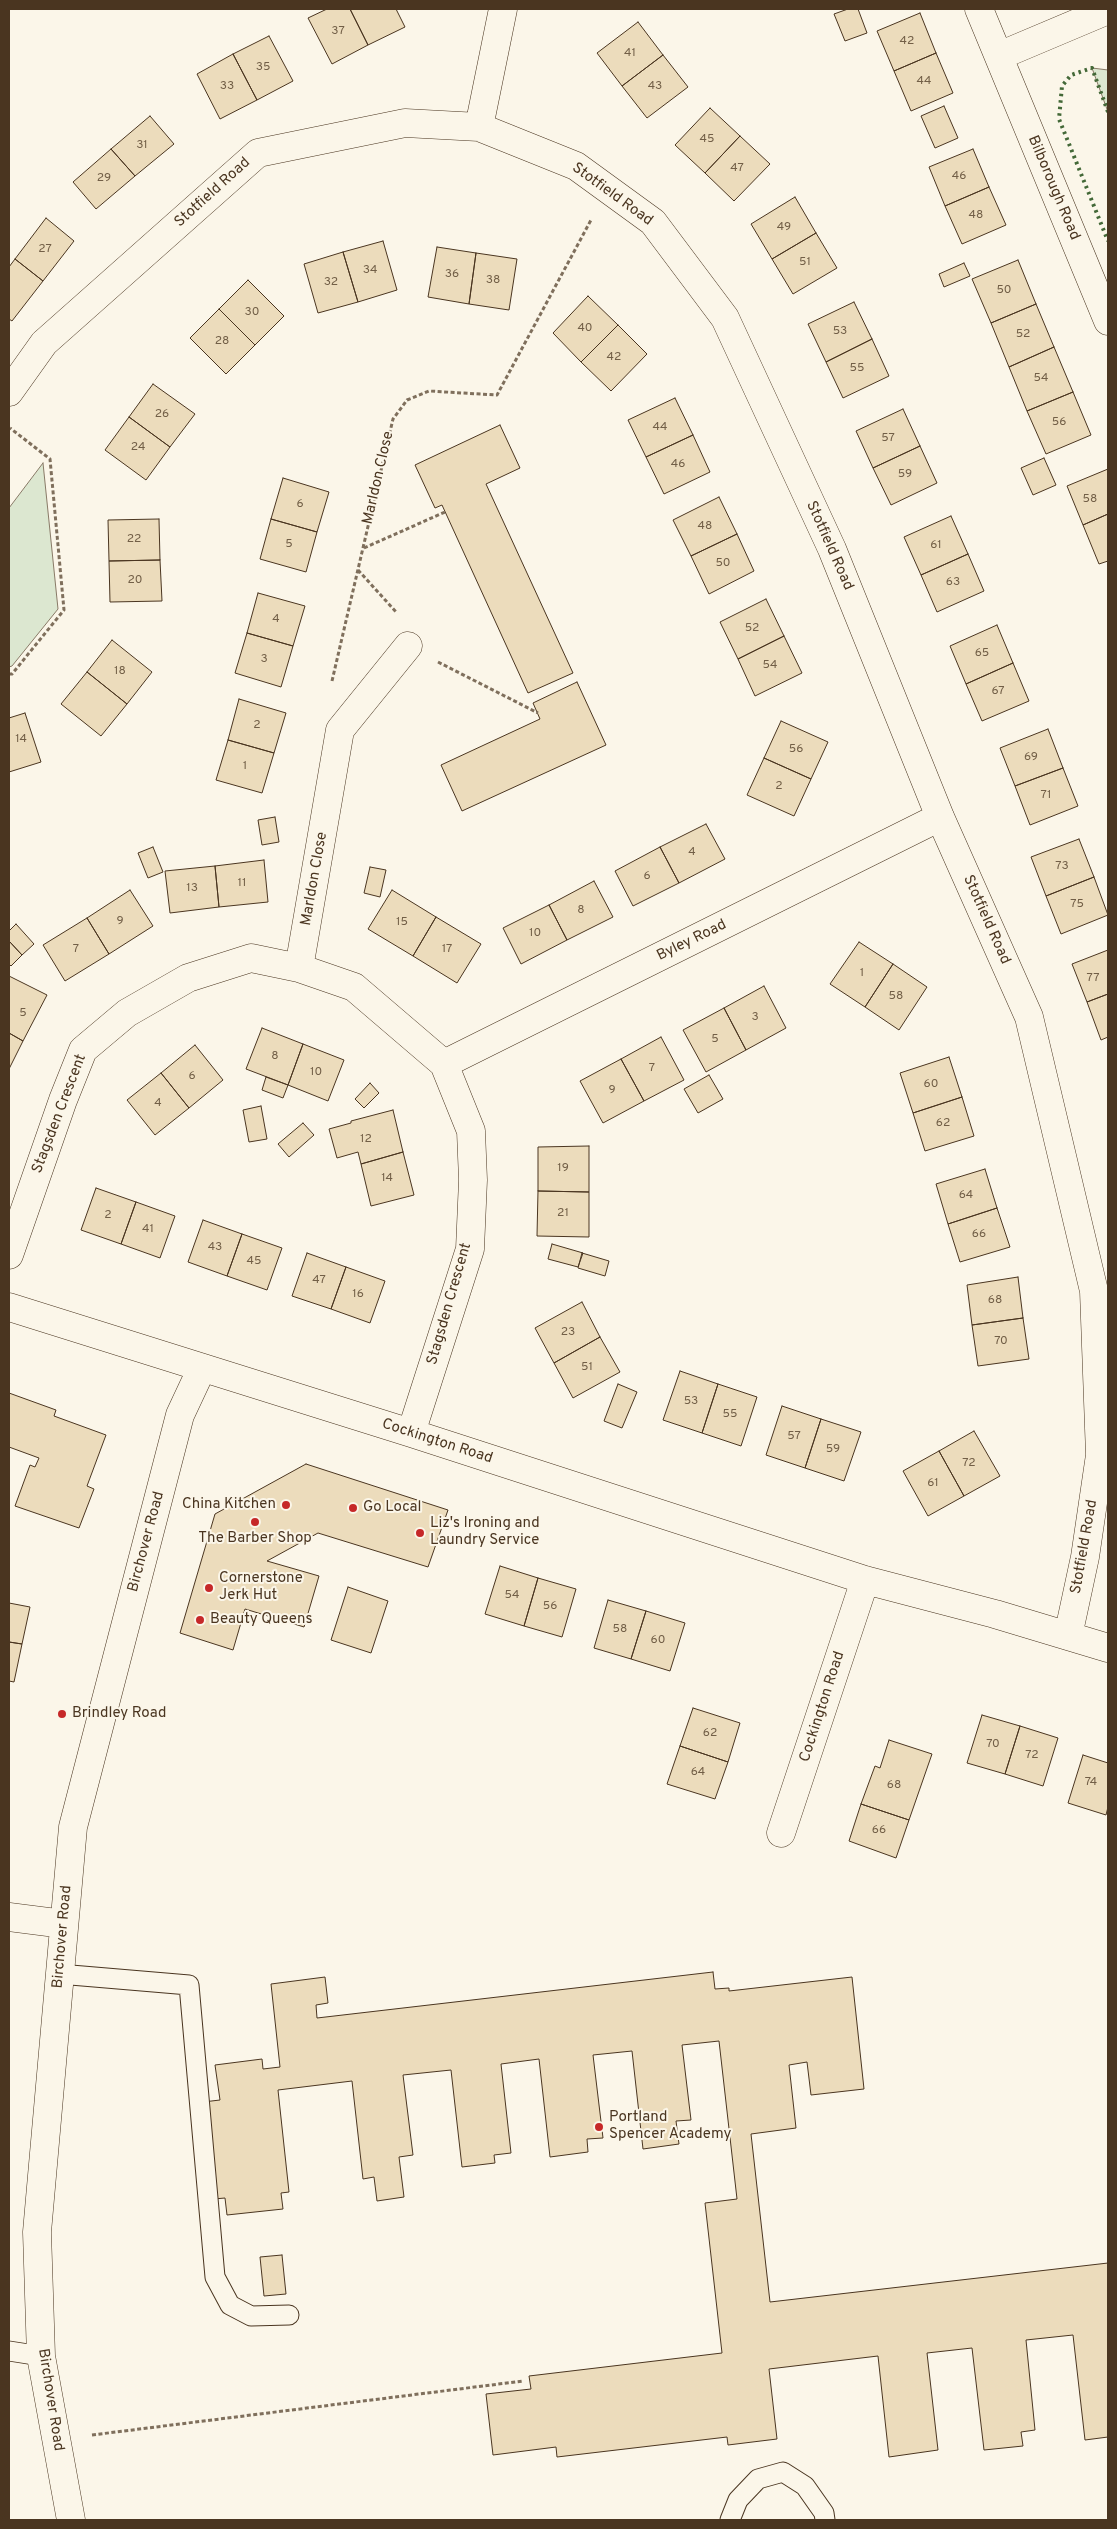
<!DOCTYPE html>
<html>
<head>
<meta charset="utf-8">
<style>
  body { margin:0 }
  #map { position:relative; width:1117px; height:2529px; overflow:hidden; background:#fbf6e9; font-family:Overpass,sans-serif }
  canvas { display:block }
  .frame { position:absolute; inset:0; border:10px solid #4a3520; pointer-events:none }
</style>
</head>
<body>
<div id="map">
<canvas width="1117" height="2529"></canvas>
<div class="frame"></div>
</div>
<script>
const g = document.querySelector('canvas').getContext('2d');
g.lineJoin = 'round';
function paint(path, color) {
  g.fillStyle = color;
  g.fill(path, 'evenodd');
}
function poly(rows) {
  const path = new Path2D();
  for (const r of rows) {
    path.moveTo(r[0], r[1]);
    for (let i = 2; i < r.length; i += 2) path.lineTo(r[i], r[i + 1]);
  }
  return path;
}
function trace(path, color, width, dash) {
  g.strokeStyle = color;
  g.lineWidth = width;
  g.lineCap = dash ? 'butt' : 'round';
  g.setLineDash(dash || []);
  g.stroke(path);
}
function drawText(font, color, halo, rows, align = 'center') {
  g.font = font + ' Overpass,sans-serif';
  g.lineWidth = 4;
  g.setLineDash([]);
  g.textBaseline = 'middle';
  g.strokeStyle = halo;
  g.fillStyle = color;
  for (const [text, x, y, turn = 0] of rows) {
    g.save();
    g.translate(x, y);
    g.rotate((+turn || 0) * Math.PI / 180);
    g.textAlign = isNaN(turn) ? turn : align;
    if (halo) g.strokeText(text, 0, 0);
    g.fillText(text, 0, 0);
    g.restore();
  }
}
const green = poly([
  [1092,68,1108,70,1108,112,1092,68],
  [43,463,58,609,12,666,9,667,9,508,43,463]
]);
const building = poly([
  [327,9,350,9,368,45,332,64,308,18,327,9],
  [350,9,396,9,405,27,368,45,350,9],
  [848,9,858,9,867,33,845,41,834,14,848,9],
  [920,13,936,53,894,71,877,31,920,13],
  [638,22,663,55,622,86,597,53,638,22],
  [269,36,293,81,257,100,233,54,269,36],
  [936,53,953,93,911,111,894,71,936,53],
  [233,54,257,100,220,119,197,74,233,54],
  [663,55,688,87,647,118,622,86,663,55],
  [944,106,958,138,935,148,921,116,944,106],
  [710,108,740,136,705,173,675,145,710,108],
  [150,116,174,144,135,176,111,149,150,116],
  [740,136,770,164,734,201,705,173,740,136],
  [111,149,135,176,96,209,73,182,111,149],
  [973,149,989,187,945,206,929,167,973,149],
  [989,187,1006,225,962,244,945,206,989,187],
  [795,197,816,233,772,259,751,224,795,197],
  [46,218,74,241,43,281,15,259,46,218],
  [816,233,837,268,793,294,772,259,816,233],
  [383,241,397,290,358,302,343,252,383,241],
  [437,247,476,253,469,304,428,297,437,247],
  [343,252,358,302,318,313,304,264,343,252],
  [476,253,517,259,509,310,469,304,476,253],
  [15,259,43,281,12,321,9,319,9,267,15,259],
  [1018,260,1036,304,991,323,972,279,1018,260],
  [964,263,970,276,944,287,939,274,964,263],
  [248,280,284,316,255,345,219,309,248,280],
  [588,296,618,325,581,362,553,333,588,296],
  [854,302,872,339,826,362,808,324,854,302],
  [1036,304,1054,347,1009,367,991,323,1036,304],
  [219,309,255,345,226,374,190,338,219,309],
  [618,325,647,354,611,391,581,362,618,325],
  [872,339,889,376,843,398,826,362,872,339],
  [1054,347,1073,392,1027,411,1009,367,1054,347],
  [153,384,195,414,170,447,129,417,153,384],
  [1073,392,1091,435,1046,454,1027,411,1073,392],
  [675,398,693,435,646,457,628,420,675,398],
  [903,409,920,446,873,468,856,431,903,409],
  [129,417,170,447,146,480,105,450,129,417],
  [500,425,520,468,486,484,573,673,528,693,442,505,435,508,415,465,500,425],
  [693,435,710,472,664,494,646,457,693,435],
  [920,446,937,483,891,505,873,468,920,446],
  [1044,458,1056,485,1033,495,1021,468,1044,458],
  [1108,469,1108,514,1083,525,1067,486,1108,469],
  [283,478,329,492,317,532,271,519,283,478],
  [719,497,737,534,691,556,673,520,719,497],
  [1108,514,1108,561,1099,564,1083,525,1108,514],
  [951,516,968,554,921,575,904,537,951,516],
  [159,519,160,560,109,561,108,520,159,519],
  [271,519,317,532,306,572,260,559,271,519],
  [737,534,754,571,709,594,691,556,737,534],
  [968,554,984,591,937,612,921,575,968,554],
  [160,560,162,601,110,602,109,561,160,560],
  [258,593,305,606,293,646,247,633,258,593],
  [766,599,784,636,738,659,720,622,766,599],
  [997,625,1013,663,966,684,950,646,997,625],
  [247,633,293,646,281,687,235,673,247,633],
  [784,636,802,673,755,696,738,659,784,636],
  [112,640,152,672,127,704,87,672,112,640],
  [1013,663,1029,701,982,721,966,684,1013,663],
  [87,672,127,704,101,736,61,704,87,672],
  [577,682,606,745,462,811,441,765,540,719,533,703,577,682],
  [239,699,286,713,274,753,228,740,239,699],
  [25,713,41,762,9,772,9,718,25,713],
  [781,721,828,742,811,779,764,758,781,721],
  [1048,729,1063,768,1015,786,1000,748,1048,729],
  [228,740,274,753,262,793,216,780,228,740],
  [764,758,811,779,794,816,747,795,764,758],
  [1063,768,1078,806,1030,825,1015,786,1063,768],
  [275,817,279,842,262,845,258,820,275,817],
  [706,824,725,859,679,883,660,847,706,824],
  [1079,839,1094,877,1046,896,1031,857,1079,839],
  [153,847,163,872,148,878,138,853,153,847],
  [660,847,679,883,633,906,615,871,660,847],
  [264,860,268,902,219,907,215,866,264,860],
  [215,866,219,907,170,913,165,871,215,866],
  [370,867,386,870,380,897,364,893,370,867],
  [1094,877,1108,915,1061,934,1046,896,1094,877],
  [594,881,613,917,567,940,549,905,594,881],
  [130,890,153,926,109,954,87,918,130,890],
  [392,890,436,917,413,956,368,929,392,890],
  [549,905,567,940,521,964,503,928,549,905],
  [436,917,481,944,457,983,413,956,436,917],
  [87,918,109,954,65,981,43,945,87,918],
  [16,924,34,944,22,955,9,941,9,931,16,924],
  [9,941,22,955,11,966,9,964,9,941],
  [859,942,893,964,865,1007,830,984,859,942],
  [1108,950,1108,994,1087,1002,1072,964,1108,950],
  [893,964,927,987,899,1030,865,1007,893,964],
  [9,976,47,995,23,1041,9,1033,9,976],
  [764,986,786,1028,746,1050,724,1008,764,986],
  [1108,994,1108,1037,1101,1040,1087,1002,1108,994],
  [724,1008,746,1050,706,1072,683,1030,724,1008],
  [262,1028,303,1044,288,1085,246,1069,262,1028],
  [9,1033,23,1041,9,1069,9,1033],
  [661,1037,684,1080,644,1101,621,1059,661,1037],
  [303,1044,344,1060,328,1101,288,1085,303,1044],
  [195,1045,223,1080,189,1108,161,1073,195,1045],
  [949,1057,962,1097,913,1113,900,1073,949,1057],
  [621,1059,644,1101,603,1123,580,1081,621,1059],
  [161,1073,189,1108,155,1135,127,1100,161,1073],
  [709,1075,723,1099,698,1113,684,1089,709,1075],
  [266,1077,288,1085,283,1098,262,1090,266,1077],
  [370,1083,379,1093,364,1108,355,1099,370,1083],
  [962,1097,974,1136,925,1151,913,1113,962,1097],
  [261,1106,267,1139,249,1142,243,1110,261,1106],
  [393,1110,403,1152,361,1164,358,1152,337,1158,329,1129,351,1123,351,1121,393,1110],
  [303,1123,314,1135,289,1157,278,1144,303,1123],
  [589,1146,589,1192,538,1191,538,1147,589,1146],
  [403,1152,414,1195,371,1206,361,1164,403,1152],
  [985,1169,997,1208,948,1224,936,1184,985,1169],
  [96,1188,136,1202,121,1244,81,1230,96,1188],
  [538,1191,589,1192,589,1237,537,1236,538,1191],
  [136,1202,175,1216,160,1258,121,1244,136,1202],
  [997,1208,1010,1247,960,1262,948,1224,997,1208],
  [203,1220,242,1234,227,1276,188,1262,203,1220],
  [242,1234,282,1248,267,1290,227,1276,242,1234],
  [552,1244,583,1253,578,1267,548,1259,552,1244],
  [307,1253,346,1267,331,1309,292,1296,307,1253],
  [582,1253,609,1261,605,1276,578,1268,582,1253],
  [346,1267,385,1281,370,1323,331,1309,346,1267],
  [1018,1277,1023,1318,972,1325,967,1285,1018,1277],
  [582,1302,600,1337,554,1363,535,1328,582,1302],
  [1023,1318,1029,1359,978,1366,972,1325,1023,1318],
  [600,1337,620,1372,573,1398,554,1363,600,1337],
  [680,1371,718,1384,702,1433,663,1420,680,1371],
  [618,1384,637,1392,622,1428,604,1421,618,1384],
  [718,1384,757,1397,741,1446,702,1433,718,1384],
  [9,1393,56,1410,54,1416,106,1435,87,1486,94,1489,79,1528,15,1506,30,1465,35,1467,39,1458,9,1447,9,1393],
  [782,1406,821,1419,805,1468,766,1455,782,1406],
  [821,1419,861,1432,844,1481,805,1468,821,1419],
  [974,1431,1000,1476,964,1496,939,1451,974,1431],
  [939,1451,964,1496,928,1516,903,1471,939,1451],
  [306,1464,448,1510,428,1567,318,1533,267,1561,319,1576,304,1627,245,1609,233,1650,180,1633,215,1514,306,1464],
  [500,1566,538,1578,524,1626,485,1614,500,1566],
  [538,1578,576,1589,562,1637,524,1626,538,1578],
  [348,1587,388,1601,371,1653,331,1640,348,1587],
  [608,1600,646,1611,631,1659,594,1648,608,1600],
  [9,1603,30,1607,22,1644,9,1642,9,1603],
  [646,1611,685,1623,670,1671,631,1659,646,1611],
  [9,1642,22,1644,14,1682,9,1681,9,1642],
  [693,1708,740,1723,728,1762,680,1746,693,1708],
  [982,1715,1020,1726,1005,1774,967,1763,982,1715],
  [1020,1726,1058,1738,1043,1786,1005,1774,1020,1726],
  [889,1740,932,1754,909,1820,861,1804,875,1766,880,1768,889,1740],
  [680,1746,728,1762,715,1799,667,1784,680,1746],
  [1083,1755,1108,1763,1108,1807,1106,1815,1068,1803,1083,1755],
  [861,1804,909,1820,896,1858,849,1841,861,1804],
  [713,1972,715,1989,729,1988,729,1991,852,1977,864,2089,811,2095,807,2062,789,2065,796,2128,751,2134,770,2302,1108,2263,1108,2437,1085,2440,1073,2335,1026,2340,1035,2430,1021,2432,1023,2446,984,2450,972,2348,927,2353,938,2450,889,2457,878,2356,769,2369,777,2439,728,2445,727,2437,557,2457,556,2447,493,2455,486,2394,531,2389,529,2376,722,2353,705,2203,737,2199,719,2041,682,2045,691,2120,676,2121,679,2144,643,2149,632,2051,593,2055,603,2138,587,2139,588,2152,550,2157,539,2059,501,2064,511,2153,494,2155,495,2163,462,2167,451,2070,403,2075,413,2155,399,2157,404,2197,377,2201,374,2177,363,2179,352,2081,278,2090,289,2192,281,2193,283,2209,227,2215,225,2198,214,2199,203,2102,220,2100,215,2065,262,2059,263,2069,280,2067,271,1984,325,1977,328,2003,316,2005,317,2018,713,1972],
  [282,2255,286,2294,264,2296,260,2257,282,2255]
]);
const path = poly([
  [364,548,445,512],
  [358,570,397,613],
  [438,662,538,713],
  [9,674,12,674,64,610,50,459,10,428],
  [332,681,393,419,407,400,429,391,497,395,591,220],
  [92,2435,523,2381]
]);
const service = poly([
  [59,1974,189,1985,215,2277,230,2305,251,2316,289,2315],
  [9,2351,41,2356],
  [730,2520,738,2500,758,2479,783,2472,805,2486,824,2513,825,2520]
]);
const minor = poly([
  [979,9,1108,321],
  [999,56,1108,10],
  [479,127,503,9],
  [9,392,44,343,258,153,405,123,479,127,576,166,653,222,725,318,832,549,940,817,1029,1017,1094,1291,1100,1455,1085,1557,1068,1636],
  [299,968,340,730,408,646],
  [444,1064,940,817],
  [9,1255,63,1100,83,1050,127,1013,188,978,251,958,299,968,354,987,444,1064,471,1131,473,1180,470,1249,411,1433],
  [9,1307,411,1433,865,1580,995,1614,1108,1648],
  [781,1833,865,1580],
  [9,1917,64,1924],
  [71,2520,41,2356,37,2232,73,1827,180,1415,202,1368]
]);
const hedge = poly([
  [1108,112,1092,68,1071,75,1062,86,1059,119,1108,241]
]);
const markers = [
  [286,1505,5,"#c62828"],
  [353,1508,5,"#c62828"],
  [255,1522,5,"#c62828"],
  [420,1533,5,"#c62828"],
  [209,1588,5,"#c62828"],
  [200,1620,5,"#c62828"],
  [62,1714,5,"#c62828"],
  [599,2127,5,"#c62828"]
];
const numberNames = [
  ["37",338,32],
  ["42",907,42],
  ["41",630,54],
  ["35",263,68],
  ["44",924,82],
  ["33",227,87],
  ["43",655,87],
  ["45",707,140],
  ["31",142,146],
  ["47",737,169],
  ["46",959,177],
  ["29",104,179],
  ["48",976,216],
  ["49",784,228],
  ["27",45,250],
  ["51",805,263],
  ["34",370,271],
  ["36",452,275],
  ["38",493,281],
  ["32",331,283],
  ["50",1004,291],
  ["30",252,313],
  ["40",585,329],
  ["53",840,332],
  ["52",1023,335],
  ["28",222,342],
  ["42",614,358],
  ["55",857,369],
  ["54",1041,379],
  ["26",162,415],
  ["56",1059,423],
  ["44",660,428],
  ["57",888,439],
  ["24",138,448],
  ["46",678,465],
  ["59",905,475],
  ["58",1090,500],
  ["6",300,505],
  ["48",705,527],
  ["22",134,540],
  ["5",289,545],
  ["61",936,546],
  ["50",723,564],
  ["20",135,581],
  ["63",953,583],
  ["4",276,620],
  ["52",752,629],
  ["65",982,654],
  ["3",264,660],
  ["54",770,666],
  ["18",120,672],
  ["67",998,692],
  ["2",257,726],
  ["14",21,740],
  ["56",796,750],
  ["69",1031,758],
  ["1",245,767],
  ["2",779,787],
  ["71",1046,796],
  ["4",692,853],
  ["73",1062,867],
  ["6",647,877],
  ["11",242,884],
  ["13",192,889],
  ["75",1077,905],
  ["8",581,911],
  ["9",120,922],
  ["15",402,923],
  ["10",535,934],
  ["7",76,950],
  ["17",447,950],
  ["1",862,974],
  ["77",1093,979],
  ["58",896,997],
  ["5",23,1014],
  ["3",755,1018],
  ["5",715,1040],
  ["8",275,1057],
  ["7",652,1069],
  ["10",316,1073],
  ["6",192,1077],
  ["60",931,1085],
  ["9",612,1091],
  ["4",158,1104],
  ["62",943,1124],
  ["12",366,1140],
  ["19",563,1169],
  ["14",387,1179],
  ["64",966,1196],
  ["21",563,1214],
  ["2",108,1216],
  ["41",148,1230],
  ["66",979,1235],
  ["43",215,1248],
  ["45",254,1262],
  ["47",319,1281],
  ["16",358,1295],
  ["68",995,1301],
  ["23",568,1333],
  ["70",1001,1342],
  ["51",587,1368],
  ["53",691,1402],
  ["55",730,1415],
  ["57",794,1437],
  ["59",833,1450],
  ["72",969,1464],
  ["61",933,1484],
  ["54",512,1596],
  ["56",550,1607],
  ["58",620,1630],
  ["60",658,1641],
  ["62",710,1734],
  ["70",993,1745],
  ["72",1032,1756],
  ["64",698,1773],
  ["74",1091,1783],
  ["68",894,1786],
  ["66",879,1831]
];
const streetNames = [
  ["Bilborough Road",1053,188,67],
  ["Stotfield Road",213,193,-42],
  ["Stotfield Road",612,195,36],
  ["Marldon Close",379,478,-77],
  ["Stotfield Road",829,546,66],
  ["Marldon Close",315,879,-80],
  ["Stotfield Road",986,920,66],
  ["Byley Road",692,941,-26],
  ["Stagsden Crescent",60,1114,-69],
  ["Stagsden Crescent",450,1304,-74],
  ["Cockington Road",437,1442,18],
  ["Birchover Road",147,1542,-75],
  ["Stotfield Road",1085,1547,-80],
  ["Cockington Road",823,1707,-72],
  ["Birchover Road",63,1937,-85],
  ["Birchover Road",50,2400,81]
];
const poiNames = [
  ["China Kitchen",276,1505,"right"],
  ["Go Local",363,1508],
  ["Liz's Ironing and",430,1524],
  ["Laundry Service",430,1541],
  ["The Barber Shop",255,1539,"center"],
  ["Cornerstone",219,1579],
  ["Jerk Hut",219,1596],
  ["Beauty Queens",210,1620],
  ["Brindley Road",72,1714],
  ["Portland",609,2118],
  ["Spencer Academy",609,2135]
];
paint(green, '#dce7d0');
trace(green, '#887966', 1);
paint(building, '#ecdcbc');
trace(building, '#4a3520', 1);
trace(service, '#4a3520', 21);
trace(minor, '#4a3520', 29);
trace(path, '#7f6f5c', 3, [4, 2.5]);
trace(service, '#fbf6e9', 19);
trace(minor, '#fbf6e9', 28);
trace(hedge, '#436837', 4, [2.5, 4]);
for (const [x, y, r, color] of markers) {
  const dot = new Path2D();
  dot.arc(x, y, r, 0, 2 * Math.PI);
  g.fillStyle = color;
  g.fill(dot);
  trace(dot, '#fbf6e9', 2);
}
drawText('12px', '#725f47', null, numberNames);
drawText('15px', '#4a3520', '#fbf6e9', streetNames);
drawText('15px', '#4a3520', '#fbf6e9', poiNames, 'left');
</script>
</body>
</html>
